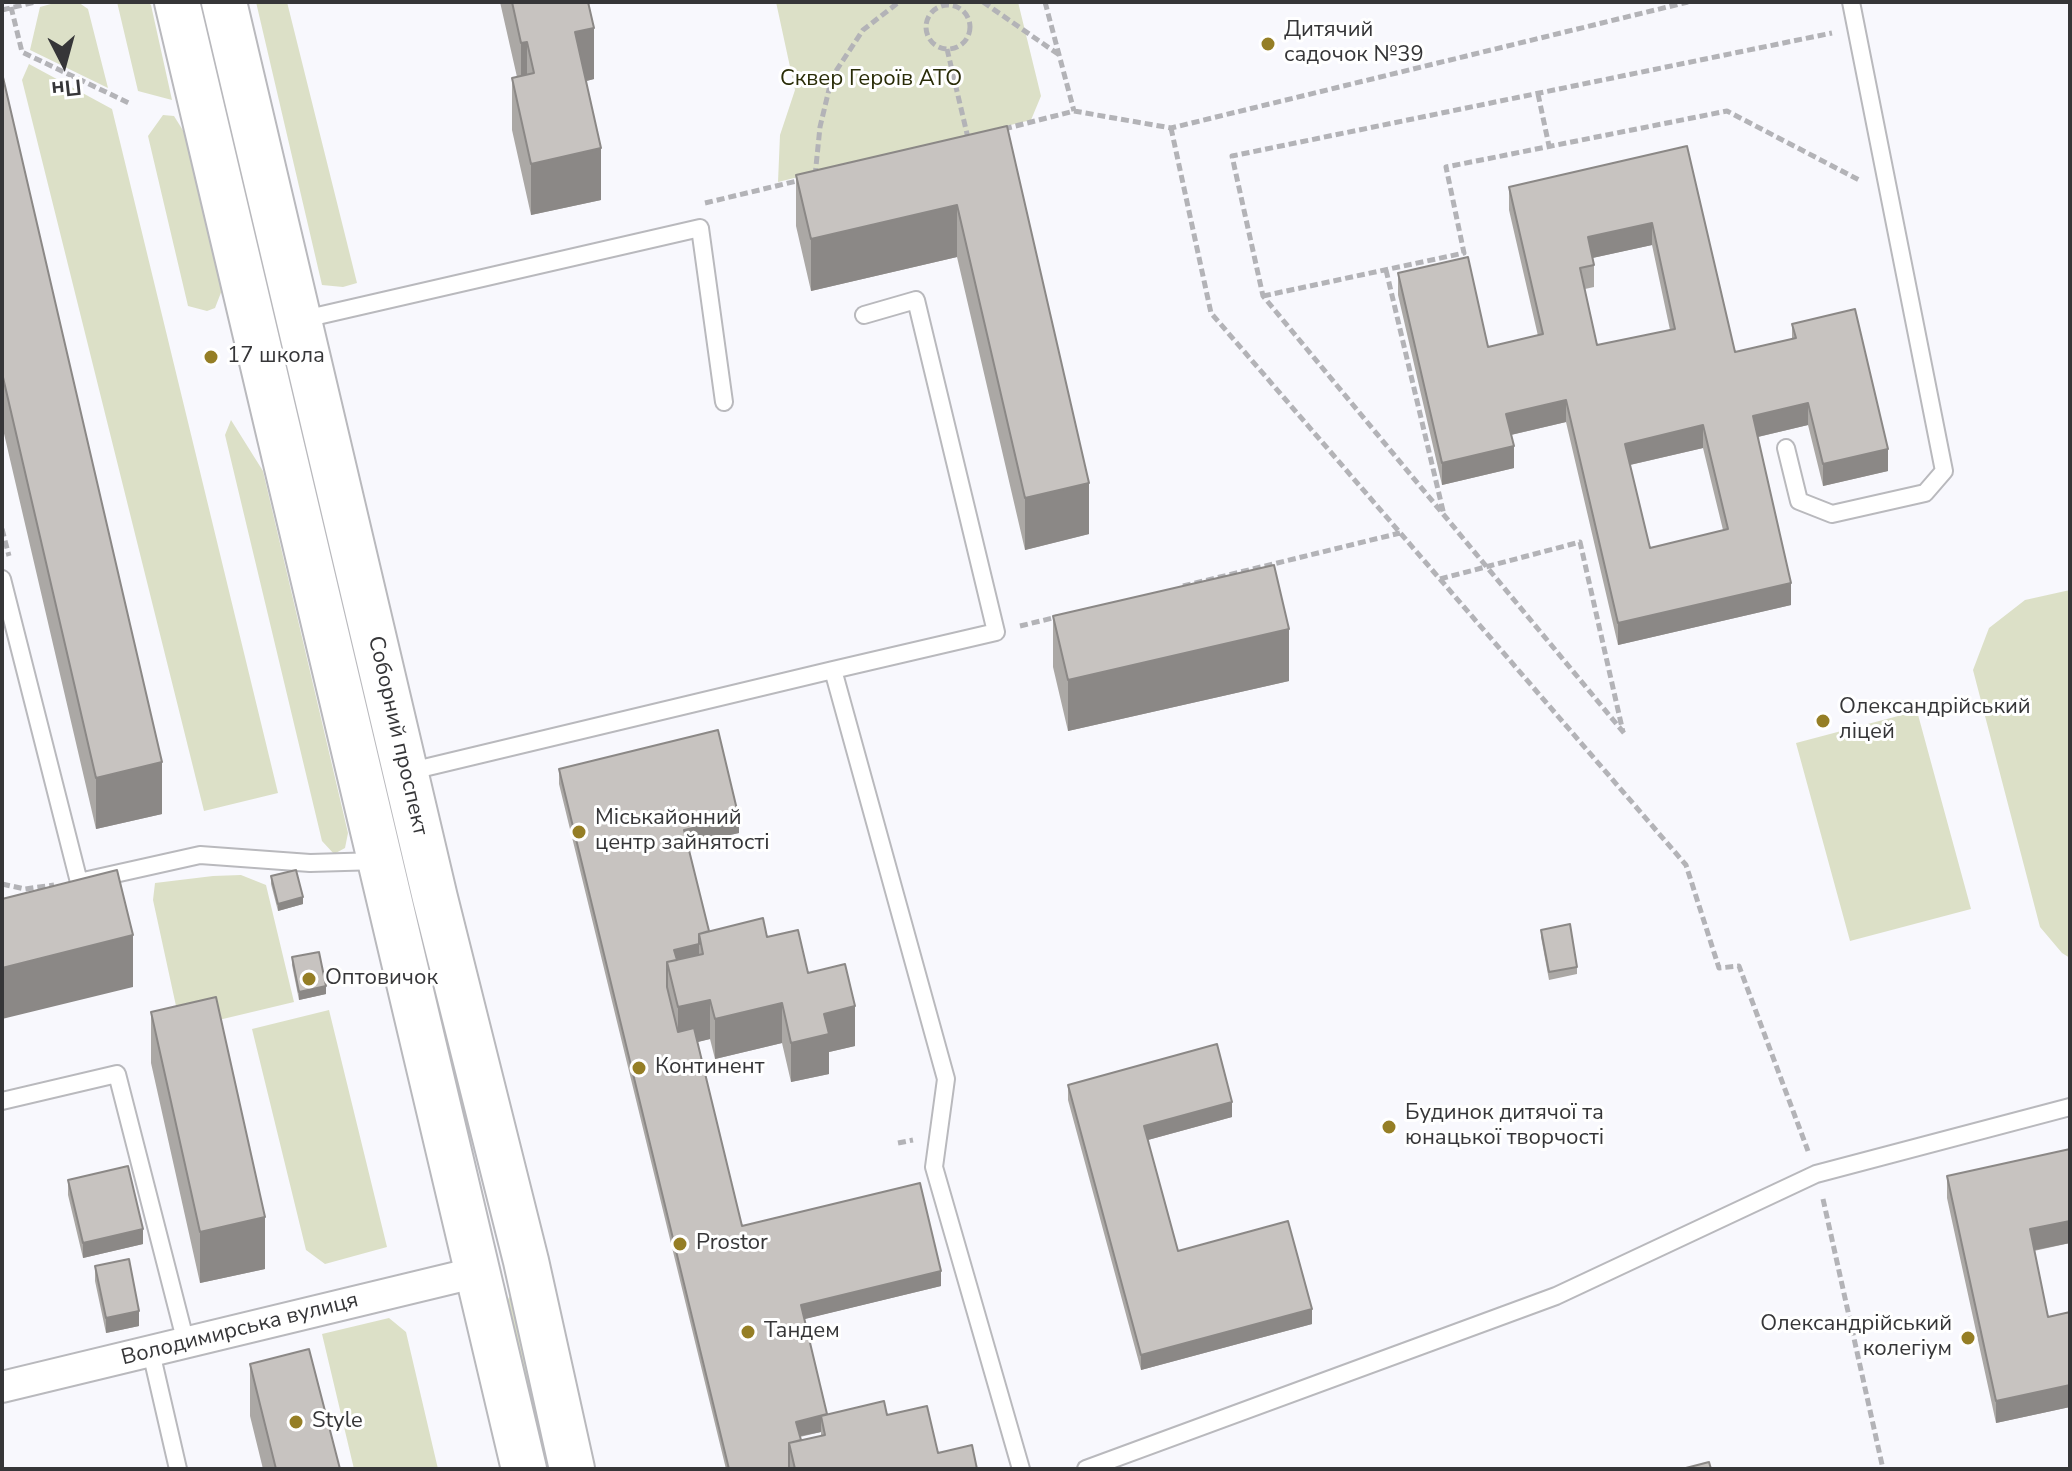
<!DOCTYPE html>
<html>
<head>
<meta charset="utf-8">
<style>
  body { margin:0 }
  #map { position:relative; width:2072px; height:1471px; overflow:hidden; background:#f8f8fd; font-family:"Nunito Sans",sans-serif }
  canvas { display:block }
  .frame { position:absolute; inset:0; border:4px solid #363638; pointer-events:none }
  .north { position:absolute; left:24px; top:24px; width:80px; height:80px; -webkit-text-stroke:6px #fff; paint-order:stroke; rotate:174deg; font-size:22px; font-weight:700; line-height:32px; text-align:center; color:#363638 }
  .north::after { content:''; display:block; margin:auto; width:28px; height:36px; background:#363638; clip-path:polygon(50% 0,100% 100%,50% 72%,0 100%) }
</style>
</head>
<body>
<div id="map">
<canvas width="2072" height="1471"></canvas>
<div class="frame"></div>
<div class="north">Пн</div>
</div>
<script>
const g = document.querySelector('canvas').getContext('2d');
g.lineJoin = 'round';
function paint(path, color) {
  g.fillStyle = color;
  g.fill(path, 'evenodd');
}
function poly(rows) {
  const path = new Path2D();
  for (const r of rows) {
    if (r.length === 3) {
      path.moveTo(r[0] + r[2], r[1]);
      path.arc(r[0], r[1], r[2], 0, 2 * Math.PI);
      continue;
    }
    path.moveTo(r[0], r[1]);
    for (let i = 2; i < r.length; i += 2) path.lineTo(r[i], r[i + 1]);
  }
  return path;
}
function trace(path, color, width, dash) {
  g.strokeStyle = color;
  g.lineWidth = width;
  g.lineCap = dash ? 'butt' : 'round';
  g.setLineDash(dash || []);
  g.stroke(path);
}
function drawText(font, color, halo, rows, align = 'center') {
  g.font = font + ' "Nunito Sans",sans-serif';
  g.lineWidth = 6;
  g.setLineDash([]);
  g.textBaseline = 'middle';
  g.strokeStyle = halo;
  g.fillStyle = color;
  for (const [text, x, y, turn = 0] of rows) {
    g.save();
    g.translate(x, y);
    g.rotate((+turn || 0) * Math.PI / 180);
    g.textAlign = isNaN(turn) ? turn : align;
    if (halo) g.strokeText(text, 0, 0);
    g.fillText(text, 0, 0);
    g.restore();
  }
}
const green = poly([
  [58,2,78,2,88,9,108,88,30,50,40,7],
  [117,2,148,2,151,5,172,100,138,91],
  [256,2,287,2,357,283,343,287,322,285],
  [776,2,1018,2,1041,96,1031,120,778,182,780,135,795,90],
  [29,64,112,109,278,793,204,811,22,80],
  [163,115,174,116,184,132,222,290,215,308,207,311,188,306,148,136],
  [231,420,263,471,348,833,345,848,334,854,322,841,225,435],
  [2070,590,2070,958,2062,953,2040,927,1973,670,1989,628,2025,600],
  [1917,711,1971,909,1850,941,1796,743],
  [241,875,266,885,294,1002,181,1029,153,900,155,883,213,876],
  [329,1010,387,1247,325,1264,306,1250,252,1029],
  [511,1294,519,1300,559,1469,545,1469,506,1303],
  [389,1318,406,1332,438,1469,354,1469,322,1334]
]);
const path = poly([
  [983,2,1058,54],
  [1045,2,1074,111],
  [948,27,22],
  [11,7,22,52,131,104],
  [2,10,35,2],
  [947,49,968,138],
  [1538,94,1549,146],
  [1171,128,1211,313,1686,865,1719,968,1739,966,1808,1151],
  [1004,129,1074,111,1171,128,1688,2],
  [815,176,820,127,832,77,863,30,899,2],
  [705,203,801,180],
  [1386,270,1444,515],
  [1263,296,1464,253,1446,167,1727,111,1861,181],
  [2,529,9,556],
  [1440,579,1580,542,1623,732],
  [1183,586,1400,533],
  [1020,626,1057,617],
  [1624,733,1263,296,1232,156,1832,33],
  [2,884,25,889,54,885],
  [898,1143,913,1140],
  [1823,1199,1883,1469]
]);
const lane = poly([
  [300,320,700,228,724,402],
  [1786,448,1799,501,1832,514,1925,493,1944,471,1851,2],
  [2,579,79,882,200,855,310,863,379,861],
  [833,670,996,632,916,300,864,315],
  [407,772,833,670,946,1079,934,1167,1021,1469],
  [2,1101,117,1074,186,1343],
  [151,1352,178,1469],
  [1086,1469,1556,1296,1816,1174,2070,1107]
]);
const street = poly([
  [2,1387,478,1272]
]);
const primary = poly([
  [177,2,524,1469],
  [224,2,435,898,526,1261,572,1469]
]);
const wall = poly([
  [500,2,588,2,594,79,586,81,601,200,531,215,512,130,512,78,517,77],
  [2,73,162,814,96,829,2,425],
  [1007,126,1089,534,1025,550,957,257,811,291,796,226,796,175],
  [1687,146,1735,352,1792,339,1792,324,1888,471,1823,486,1808,425,1758,437,1791,605,1618,645,1566,422,1511,435,1514,468,1442,485,1398,295,1398,273,1488,347,1538,336,1509,210,1509,187],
  [1652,245,1670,330,1597,345,1585,289,1594,287,1594,265,1592,258],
  [1703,448,1723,530,1650,548,1630,465],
  [1053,616,1289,681,1068,731,1053,667],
  [559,769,739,833,688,845,709,931,767,937,808,973,855,1046,829,1052,829,1074,791,1082,782,1043,715,1059,710,1039,697,1042,742,1226,941,1286,804,1319,827,1414,887,1415,938,1453,977,1469,726,1469,559,784],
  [821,1432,821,1436,801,1440,800,1437],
  [271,876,303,904,278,911,271,884],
  [1541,930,1577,967,1577,974,1549,980,1541,937],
  [292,957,326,994,299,1000,292,965],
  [151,1012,265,1269,200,1283,151,1063],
  [1068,1085,1232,1117,1148,1140,1178,1251,1312,1324,1141,1370,1068,1100],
  [2070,1149,2070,1243,2034,1251,2048,1317,2070,1312,2070,1407,1996,1423,1947,1198,1947,1176],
  [68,1180,143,1244,83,1258,68,1195],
  [95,1266,139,1326,106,1333,95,1281],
  [250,1364,340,1469,263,1469,250,1416]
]);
const shadedWall = poly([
  [594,28,594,79,575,84,575,32],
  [527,42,527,94,521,95,521,43],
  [601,148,601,200,531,215,531,164],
  [957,205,957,257,811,291,811,239],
  [1652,223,1652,245,1588,259,1588,237],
  [1566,400,1566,422,1506,436,1506,414],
  [1808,403,1808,425,1753,438,1753,416],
  [1703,425,1703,448,1625,466,1625,444],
  [1514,446,1514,468,1442,485,1442,463],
  [1888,449,1888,471,1823,486,1823,464],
  [1089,483,1089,534,1025,550,1025,498],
  [1791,583,1791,605,1618,645,1618,623],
  [1289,629,1289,681,1068,731,1068,680],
  [162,762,162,814,96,829,96,778],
  [739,818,739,833,684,845,684,830],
  [303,897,303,904,278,911,278,904],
  [133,935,133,987,2,1019,2,968],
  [699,944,699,959,674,965,674,950],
  [326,986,326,994,299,1000,299,992],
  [710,1000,710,1039,678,1047,678,1007],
  [782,1003,782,1043,715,1059,715,1019],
  [855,1006,855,1046,829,1052,829,1074,791,1082,791,1043,824,1014],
  [1232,1102,1232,1117,1144,1141,1144,1126],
  [265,1217,265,1269,200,1283,200,1232],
  [2070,1221,2070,1243,2030,1251,2030,1229],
  [143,1229,143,1244,83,1258,83,1243],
  [941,1271,941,1286,801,1320,801,1305],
  [1312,1309,1312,1324,1141,1370,1141,1355],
  [139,1311,139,1326,106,1333,106,1318],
  [2070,1385,2070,1407,1996,1423,1996,1401],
  [821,1416,821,1432,796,1437,796,1422]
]);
const building = poly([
  [512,2,588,2,594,28,575,32,601,148,531,164,512,78,534,73,527,42,521,43,512,2],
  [2,73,162,762,96,778,2,373,2,73],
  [1007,126,1089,483,1025,498,957,205,811,239,796,175,1007,126],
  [1687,146,1735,352,1796,338,1792,324,1855,309,1888,449,1823,464,1808,403,1753,416,1791,583,1618,623,1566,400,1506,414,1514,446,1442,463,1398,273,1468,257,1488,347,1543,334,1509,187,1687,146],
  [1652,223,1675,329,1597,345,1580,268,1594,265,1588,237,1652,223],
  [1703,425,1728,529,1650,548,1625,444,1703,425],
  [1274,565,1289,629,1068,680,1053,616,1274,565],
  [718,730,739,818,684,830,709,931,699,934,699,944,674,950,677,960,667,962,667,987,678,1032,694,1028,742,1226,920,1183,941,1271,801,1305,827,1414,796,1422,801,1440,789,1443,789,1469,729,1469,559,769,718,730],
  [117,870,133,935,2,968,2,899,117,870],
  [296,870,303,897,278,904,271,876,296,870],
  [763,918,767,937,798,930,808,973,845,964,855,1006,824,1014,829,1034,791,1043,782,1003,715,1019,710,1000,678,1007,667,962,703,954,699,934,763,918],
  [1570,924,1577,967,1549,972,1541,930,1570,924],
  [319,952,326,986,299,992,292,957,319,952],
  [216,997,265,1217,200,1232,151,1012,216,997],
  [1217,1044,1232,1102,1144,1126,1178,1251,1288,1221,1312,1309,1141,1355,1068,1085,1217,1044],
  [2070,1149,2070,1221,2030,1229,2048,1317,2070,1312,2070,1385,1996,1401,1947,1176,2070,1149],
  [128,1166,143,1229,83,1243,68,1180,128,1166],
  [129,1259,139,1311,106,1318,95,1266,129,1259],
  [309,1349,340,1469,276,1469,250,1364,309,1349],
  [884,1401,887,1415,927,1406,938,1453,972,1445,977,1469,795,1469,789,1443,825,1435,821,1416,884,1401],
  [1709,1462,1711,1469,1682,1469,1709,1462]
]);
const markers = [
  [1268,44,8,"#957e25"],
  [211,357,8,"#957e25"],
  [1823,721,8,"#957e25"],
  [579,832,8,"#957e25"],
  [309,979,8,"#957e25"],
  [639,1068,8,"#957e25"],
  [1389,1127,8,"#957e25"],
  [680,1244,8,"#957e25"],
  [748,1332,8,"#957e25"],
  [1968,1338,8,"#957e25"],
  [296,1422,8,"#957e25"]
];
const poiNames = [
  ["Дитячий",1284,31],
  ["садочок №39",1284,56],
  ["17 школа",227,357],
  ["Олександрійський",1839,708],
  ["ліцей",1839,733],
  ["Міськайонний",595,819],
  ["центр зайнятості",595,844],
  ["Оптовичок",325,979],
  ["Континент",655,1068],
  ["Будинок дитячої та",1405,1114],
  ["юнацької творчості",1405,1139],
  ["Prostor",696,1244],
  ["Олександрійський",1952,1325,"right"],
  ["колегіум",1952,1350,"right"],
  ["Тандем",764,1332],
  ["Style",312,1422]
];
const parkNames = [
  ["Сквер Героїв АТО",871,80]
];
const streetNames = [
  ["Соборний проспект",397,736,77],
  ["Володимирська вулиця",240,1330,-14]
];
paint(green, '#dce0c7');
trace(lane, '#b9b9bd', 20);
trace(street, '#b9b9bd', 34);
trace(primary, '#b9b9bd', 48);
trace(path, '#b3b3b7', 5, [8, 4]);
trace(lane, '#fff', 16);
trace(street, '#fff', 30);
trace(primary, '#fff', 44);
paint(wall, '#aba8a5');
paint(shadedWall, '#8b8886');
paint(building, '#c7c3c0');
trace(building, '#8b8886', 2);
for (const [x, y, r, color] of markers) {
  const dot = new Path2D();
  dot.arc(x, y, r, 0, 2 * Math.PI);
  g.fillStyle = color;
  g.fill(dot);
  trace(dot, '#fff', 3);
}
drawText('22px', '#363638', '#fff', poiNames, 'left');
drawText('22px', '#292c07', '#fff', parkNames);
drawText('22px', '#363638', '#fff', streetNames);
</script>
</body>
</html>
